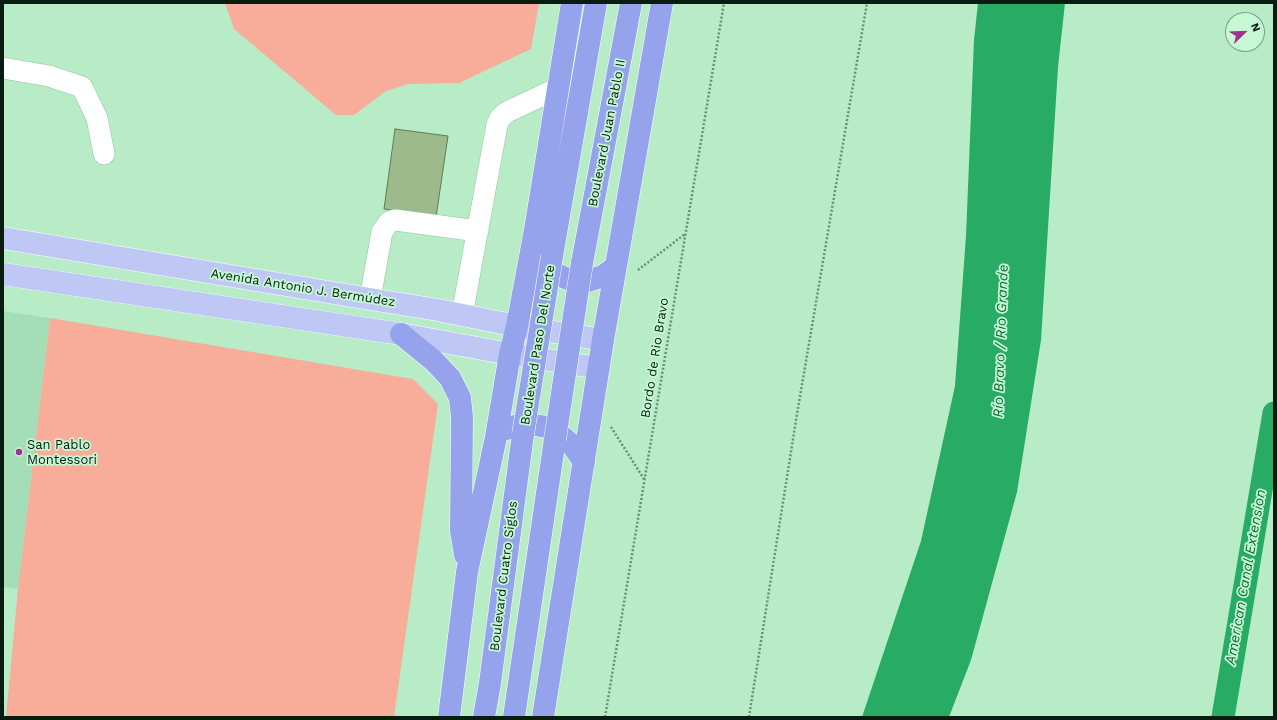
<!DOCTYPE html>
<html>
<head>
<meta charset="utf-8">
<style>
  body { margin:0 }
  #map { position:relative; width:1277px; height:720px; overflow:hidden; background:#b7ecc7; font-family:"Work Sans",sans-serif }
  canvas { display:block }
  .frame { position:absolute; inset:0; border:4px solid #081c10; pointer-events:none }
  .north { position:absolute; left:1225px; top:12px; width:40px; height:40px; box-sizing:border-box; background:#c4f9d4; border:1px solid #79a186; border-radius:50%; rotate:67deg; font-size:11px; font-weight:700; line-height:16px; text-align:center; color:#081c10 }
  .north::after { content:''; display:block; margin:auto; width:14px; height:18px; background:#a13290; clip-path:polygon(50% 0,100% 100%,50% 72%,0 100%) }
</style>
</head>
<body>
<div id="map">
<canvas width="1277" height="720"></canvas>
<div class="frame"></div>
<div class="north">N</div>
</div>
<script>
const g = document.querySelector('canvas').getContext('2d');
g.lineJoin = 'round';
function paint(path, color) {
  g.fillStyle = color;
  g.fill(path, 'evenodd');
}
function poly(rows) {
  const path = new Path2D();
  for (const r of rows) {
    path.moveTo(r[0], r[1]);
    for (let i = 2; i < r.length; i += 2) path.lineTo(r[i], r[i + 1]);
  }
  return path;
}
function trace(path, color, width, dash) {
  g.strokeStyle = color;
  g.lineWidth = width;
  g.lineCap = dash ? 'butt' : 'round';
  g.setLineDash(dash || []);
  g.stroke(path);
}
function drawText(font, color, halo, rows, align = 'center') {
  g.font = font + ' "Work Sans",sans-serif';
  g.lineWidth = 3.5;
  g.setLineDash([]);
  g.textBaseline = 'middle';
  g.strokeStyle = halo;
  g.fillStyle = color;
  for (const [text, x, y, turn = 0] of rows) {
    g.save();
    g.translate(x, y);
    g.rotate((+turn || 0) * Math.PI / 180);
    g.textAlign = isNaN(turn) ? turn : align;
    if (halo) g.strokeText(text, 0, 0);
    g.fillText(text, 0, 0);
    g.restore();
  }
}
const built = poly([
  [3,311,50,318,18,589,3,587]
]);
const green = poly([
  [225,3,539,3,531,49,459,83,409,84,386,91,354,115,336,115,234,29],
  [50,318,413,379,438,404,394,717,6,717,18,589]
]);
const water = poly([
  [978,3,1065,3,1058,67,1041,340,1017,492,971,660,949,717,862,717,921,541,955,386,966,236,974,40]
]);
const canal = poly([
  [1223,717,1274,413]
]);
const building = poly([
  [395,129,448,136,436,217,384,209,395,129]
]);
const path = poly([
  [638,270,685,234],
  [611,427,644,479],
  [605,717,724,3],
  [749,717,797,414,867,3]
]);
const minor = poly([
  [3,68,49,76,82,87,97,118,104,154],
  [370,299,382,232,389,222,395,220,478,231],
  [462,315,497,125,500,118,507,112,558,88]
]);
const major = poly([
  [3,238,370,299,438,310,517,326,603,340],
  [3,274,401,334,510,354,599,368]
]);
const highway = poly([
  [539,256,546,266,558,275,573,281,588,281,603,276,615,267],
  [552,256,596,3],
  [582,263,631,3],
  [401,334,434,361,450,378,460,398,462,417,461,531,465,555],
  [507,429,518,425,528,424,547,427,557,432,573,446,584,462],
  [449,717,467,572,496,437,510,354,517,326,535,230,572,3],
  [484,717,490,683,523,434],
  [514,717,555,439],
  [543,717,603,340,662,3]
]);
const highwayBridge = poly([
  [523,434,552,256],
  [555,439,582,263]
]);
const markers = [
  [19,452,4,"#a13290"]
];
const streetNames = [
  ["Boulevard Juan Pablo II",607,133,-79],
  ["Avenida Antonio J. Bermúdez",303,288,9],
  ["Boulevard Paso Del Norte",538,345,-81],
  ["Bordo de Rio Bravo",655,358,-81],
  ["Boulevard Cuatro Siglos",504,576,-83]
];
const poiNames = [
  ["San Pablo",27,445],
  ["Montessori",27,460]
];
const waterNames = [
  ["Río Bravo / Rio Grande",1001,341,-88],
  ["American Canal Extension",1246,577,-80]
];
paint(built, '#a4deb6');
paint(green, '#f8ad9a');
paint(water, '#27ab65');
trace(canal, '#27ab65', 23);
paint(building, '#9cba8b');
trace(building, '#607c4f', 1);
trace(minor, '#91c4a1', 22);
trace(major, '#fff', 23);
trace(highway, '#fff', 23);
trace(path, '#698f75', 2.5, [2, 2]);
trace(minor, '#fff', 21);
trace(major, '#bfc8f4', 22);
trace(highway, '#94a3ec', 22);
trace(highwayBridge, '#fff', 23, []);
trace(highwayBridge, '#94a3ec', 22);
for (const [x, y, r, color] of markers) {
  const dot = new Path2D();
  dot.arc(x, y, r, 0, 2 * Math.PI);
  g.fillStyle = color;
  g.fill(dot);
  trace(dot, '#c4f9d4', 1.5);
}
drawText('13px', '#081c10', '#c4f9d4', streetNames);
drawText('13px', '#081c10', '#c4f9d4', poiNames, 'left');
drawText('italic 14px', '#0c6739', '#c4f9d4', waterNames);
</script>
</body>
</html>
